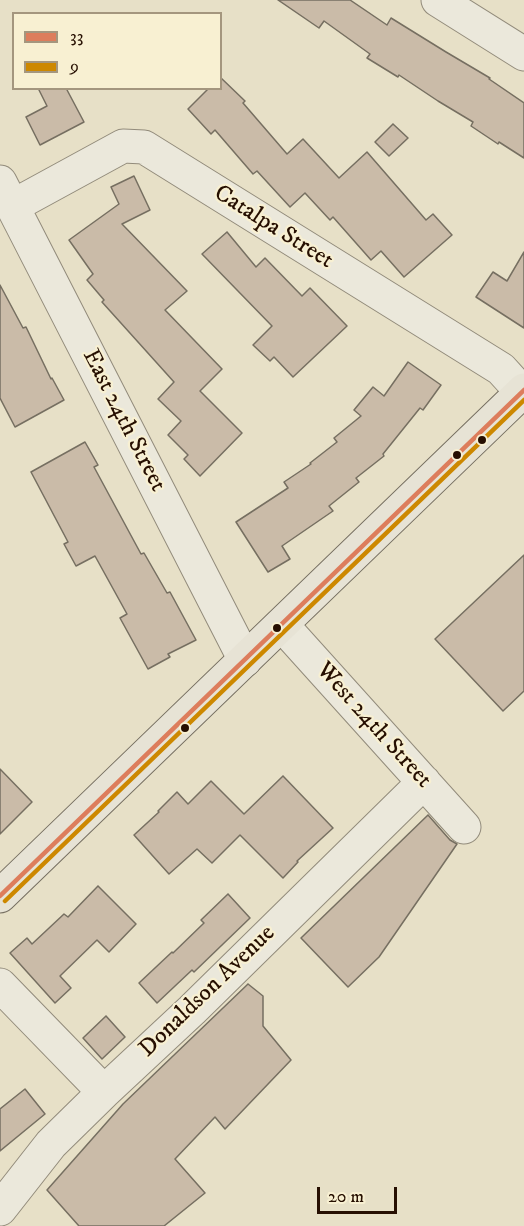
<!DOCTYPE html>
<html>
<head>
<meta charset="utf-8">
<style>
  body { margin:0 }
  #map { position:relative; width:524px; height:1226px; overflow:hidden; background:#e7e0c7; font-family:"IM FELL DW Pica",serif }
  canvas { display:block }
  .legend { position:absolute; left:12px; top:12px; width:210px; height:78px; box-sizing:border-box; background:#f8f0d2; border:2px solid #a4967e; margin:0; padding:8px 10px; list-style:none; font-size:18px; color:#260f01 }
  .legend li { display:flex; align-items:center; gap:12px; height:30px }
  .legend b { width:30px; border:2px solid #a4967e }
  .scale { position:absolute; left:317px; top:1187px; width:80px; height:27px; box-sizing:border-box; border:3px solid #260f01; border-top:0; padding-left:8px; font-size:18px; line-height:21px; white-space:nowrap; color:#260f01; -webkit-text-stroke:4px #f8f0d2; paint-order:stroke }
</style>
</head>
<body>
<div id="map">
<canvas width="524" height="1226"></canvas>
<ul class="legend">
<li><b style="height:8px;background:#dd7d5c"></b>33</li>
<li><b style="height:8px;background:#cd8800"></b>9</li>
</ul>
<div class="scale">20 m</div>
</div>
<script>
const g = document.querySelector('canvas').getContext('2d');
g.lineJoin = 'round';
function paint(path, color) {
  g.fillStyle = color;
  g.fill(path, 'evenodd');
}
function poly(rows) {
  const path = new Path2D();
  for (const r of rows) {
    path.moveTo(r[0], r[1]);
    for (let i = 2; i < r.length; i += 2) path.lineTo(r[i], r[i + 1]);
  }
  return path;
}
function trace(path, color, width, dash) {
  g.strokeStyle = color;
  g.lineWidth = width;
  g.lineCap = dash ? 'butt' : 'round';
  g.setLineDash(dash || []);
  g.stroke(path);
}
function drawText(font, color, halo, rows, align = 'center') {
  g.font = font + ' "IM FELL DW Pica",serif';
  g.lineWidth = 4.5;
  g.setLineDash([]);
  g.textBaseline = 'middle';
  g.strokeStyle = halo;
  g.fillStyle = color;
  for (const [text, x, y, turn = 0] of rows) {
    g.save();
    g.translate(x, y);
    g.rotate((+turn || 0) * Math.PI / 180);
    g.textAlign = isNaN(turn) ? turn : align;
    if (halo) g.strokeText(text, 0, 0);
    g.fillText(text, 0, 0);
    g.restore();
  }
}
const building = poly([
  [278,0,350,0,387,25,391,18,446,52,490,78,489,79,524,103,524,158,499,142,498,144,471,126,473,122,438,101,399,75,398,77,367,58,370,54,324,21,319,28,278,0],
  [220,77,245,101,243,103,287,154,303,139,339,178,367,152,426,220,433,214,452,235,404,277,381,251,371,260,333,217,330,220,305,193,290,207,257,171,253,174,215,130,211,134,188,109,209,88,220,88,220,77],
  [38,88,66,88,84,122,40,145,26,117,47,106,38,88],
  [393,124,408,138,389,156,375,142,393,124],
  [134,176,150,210,122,224,187,291,165,310,222,369,200,391,242,433,200,476,184,459,188,455,168,435,181,421,158,399,174,382,102,302,104,300,87,280,93,274,69,240,119,204,111,187,134,176],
  [227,232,256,267,265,258,302,296,310,288,347,326,293,377,274,357,270,361,253,345,272,326,202,254,227,232],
  [524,252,524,328,476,297,493,272,507,281,524,252],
  [0,285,23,328,26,327,51,379,52,378,64,400,15,427,0,398,0,285],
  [408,362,441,385,423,410,420,408,383,454,384,456,356,478,359,482,329,506,333,511,282,546,290,559,268,572,236,522,288,488,284,482,311,464,310,463,337,442,334,438,361,416,354,410,373,387,384,396,408,362],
  [85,442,98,465,94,467,141,554,144,553,167,593,170,592,196,640,168,654,170,657,148,669,120,618,127,614,95,556,76,566,64,544,68,542,31,472,85,442],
  [524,555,524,691,503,711,435,639,524,555],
  [0,769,32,802,0,834,0,769],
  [283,776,333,828,297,861,298,862,283,878,240,835,212,863,197,849,169,874,134,835,159,812,158,811,177,792,188,804,211,781,244,814,283,776],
  [428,815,450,840,457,844,379,957,348,987,301,938,428,815],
  [98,886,136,924,109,952,97,940,60,976,71,988,55,1003,10,953,27,938,32,944,64,914,68,917,98,886],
  [228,894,250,918,194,972,192,970,157,1003,139,983,172,952,173,953,204,923,201,920,228,894],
  [248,984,263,996,263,1026,291,1060,225,1129,215,1117,175,1159,205,1193,164,1226,79,1226,47,1190,123,1104,248,984],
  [106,1016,125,1037,102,1059,83,1038,106,1016],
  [25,1089,45,1114,0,1151,0,1109,25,1089]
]);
const minor = poly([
  [438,0,524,54],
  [0,182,245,660],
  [13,206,123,146,144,147,501,369,522,392],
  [282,625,464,827],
  [0,985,104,1092],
  [0,1209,51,1144,104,1092,192,1010,424,782]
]);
const major = poly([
  [0,896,524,390]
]);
const bus1 = poly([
  [0,896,524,390]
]);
const bus2 = poly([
  [5,901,524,400]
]);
const markers = [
  [482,440,5,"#260f01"],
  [457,455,5,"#260f01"],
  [277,628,5,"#260f01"],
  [185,728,5,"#260f01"]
];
const streetNames = [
  ["Catalpa Street",273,228,32],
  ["East 24th Street",123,421,63],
  ["West 24th Street",373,726,48],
  ["Donaldson Avenue",208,992,-44]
];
paint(building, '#cabba8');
trace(building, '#766f61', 1.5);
trace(minor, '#928b7b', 35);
trace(major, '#766f61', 35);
trace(minor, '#ebe8db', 33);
trace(major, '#e7e3d5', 33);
trace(bus1, '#dd7d5c', 4.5);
trace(bus2, '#cd8800', 4.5);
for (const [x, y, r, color] of markers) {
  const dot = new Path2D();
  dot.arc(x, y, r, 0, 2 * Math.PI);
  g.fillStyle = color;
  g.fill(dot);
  trace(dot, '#f8f0d2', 2);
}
drawText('24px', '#260f01', '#f8f0d2', streetNames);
</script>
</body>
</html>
